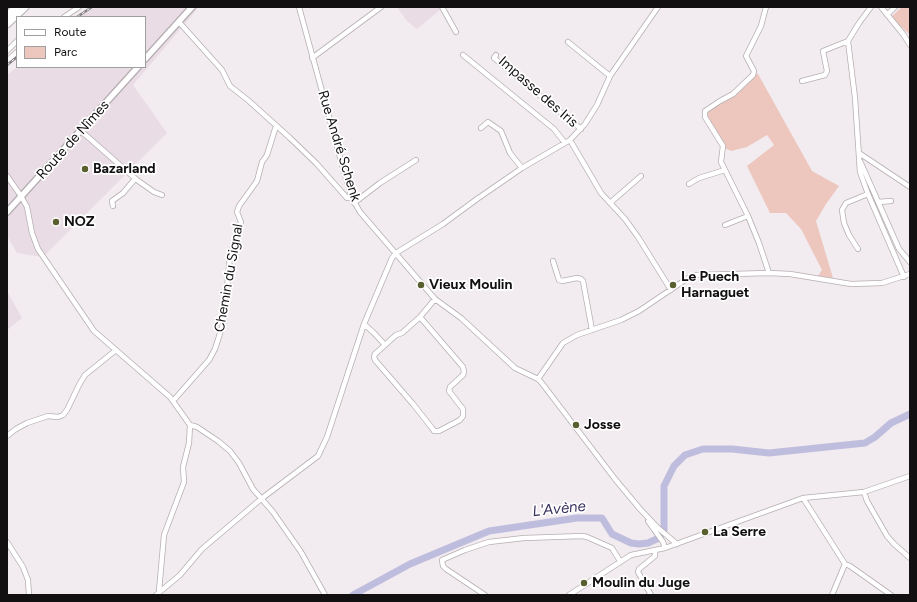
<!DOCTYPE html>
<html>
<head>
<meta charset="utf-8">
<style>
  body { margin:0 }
  #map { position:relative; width:917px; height:602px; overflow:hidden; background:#f2ebef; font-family:Figtree,sans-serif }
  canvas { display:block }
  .frame { position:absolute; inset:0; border:8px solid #121011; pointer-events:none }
  .legend { position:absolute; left:16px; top:16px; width:130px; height:52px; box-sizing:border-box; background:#fff; border:1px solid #a09fa0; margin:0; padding:5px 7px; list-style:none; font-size:12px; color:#121011 }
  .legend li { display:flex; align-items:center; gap:8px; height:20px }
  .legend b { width:20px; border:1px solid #a09fa0 }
</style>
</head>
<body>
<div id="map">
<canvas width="917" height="602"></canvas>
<div class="frame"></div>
<ul class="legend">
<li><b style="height:5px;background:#fff"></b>Route</li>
<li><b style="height:11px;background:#edc7be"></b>Parc</li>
</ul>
</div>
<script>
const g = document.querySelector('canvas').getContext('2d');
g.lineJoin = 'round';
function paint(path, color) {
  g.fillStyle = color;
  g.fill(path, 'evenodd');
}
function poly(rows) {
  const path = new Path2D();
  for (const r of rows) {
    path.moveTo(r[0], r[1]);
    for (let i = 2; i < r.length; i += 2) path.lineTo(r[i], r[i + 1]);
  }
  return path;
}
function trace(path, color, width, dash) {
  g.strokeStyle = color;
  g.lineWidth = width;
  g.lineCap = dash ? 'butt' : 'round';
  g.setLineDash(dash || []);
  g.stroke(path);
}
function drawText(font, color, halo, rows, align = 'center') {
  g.font = font + ' Figtree,sans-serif';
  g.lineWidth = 3.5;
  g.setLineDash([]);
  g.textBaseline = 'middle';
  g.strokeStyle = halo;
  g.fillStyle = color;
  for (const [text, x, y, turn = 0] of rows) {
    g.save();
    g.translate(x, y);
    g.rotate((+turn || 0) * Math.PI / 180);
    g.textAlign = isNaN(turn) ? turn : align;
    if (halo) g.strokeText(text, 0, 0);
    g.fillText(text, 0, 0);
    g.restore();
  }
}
const built = poly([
  [95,7,199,7,133,85,167,133,43,257,17,253,7,236,7,75,17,67,145,67,145,17,79,17],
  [397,7,441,7,441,9,417,29,407,21],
  [7,291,22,318,7,330]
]);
const green = poly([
  [902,7,910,7,910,35,891,17],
  [753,73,758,74,812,171,839,186,826,204,816,221,833,278,818,276,822,270,801,229,786,213,770,213,747,166,774,145,767,135,747,147,731,151,725,148,707,119,708,112,746,85]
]);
const river = poly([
  [353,595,410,564,489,531,577,518,602,518,612,534,631,543,639,544,648,543,659,538,664,531,664,486,674,466,685,455,703,449,732,449,769,453,865,443,875,437,891,423,910,414]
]);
const minor = poly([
  [299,7,343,168,352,198,360,212,435,299,461,318,515,368,538,379,541,382,615,479,640,509,658,528,677,544],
  [442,7,456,32],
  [766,7,761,26,746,56,754,71,753,75,733,94,720,101,705,111,705,117,723,146,721,162,748,216,759,243,769,273],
  [871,7,859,23,848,41,855,98,860,172,868,194,904,277],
  [881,7,903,34,910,45],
  [887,15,895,7],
  [64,17,79,7],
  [179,22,222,70,230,86,249,101,290,138,316,163,347,198,352,198],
  [568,42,610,76],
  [7,51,17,41],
  [463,55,554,129,565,143],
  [496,55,494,58,581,129],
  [312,58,381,7],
  [7,61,17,52],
  [802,81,825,75,827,71,823,51,848,41],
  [481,128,488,122,501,131,510,153,522,168],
  [81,131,137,180,154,192,162,195],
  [570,140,601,193,625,219,638,237,671,290],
  [859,153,910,187],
  [860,161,899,249,910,262],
  [7,176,21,196,27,207,32,233,38,249,94,331,170,397,190,425,197,427,218,441,230,451,239,463,253,489,273,512,301,552,325,595],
  [689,184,699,178,725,170],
  [878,202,891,201],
  [354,203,380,183,416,160],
  [610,203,641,176],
  [113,206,112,201,123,193,135,179],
  [725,225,748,216],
  [858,249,849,235,844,223,842,210,846,203,868,194],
  [553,261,559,280,562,281,577,278,581,279,583,281,592,330],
  [420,317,463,367,464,372,463,375,450,387,449,391,463,409,463,416,460,420,439,431,434,431,432,428,413,404,375,360,374,357,375,354,385,345,396,335,402,333,420,317,435,299],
  [364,324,374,333,385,345],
  [538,379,563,343,577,335,621,320,639,311,688,278,696,275,769,273,790,274,851,284,882,283,910,274],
  [173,401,209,360,215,349,224,321,230,256,241,222,237,212,239,206,257,181,262,162,267,155,276,126],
  [7,436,16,429,27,423,48,416,58,417,63,415,67,410,79,385,85,375,116,350],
  [864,492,867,501,887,536,894,544,910,558],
  [803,498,845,564,850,566,891,595],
  [648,521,663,542,665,548],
  [7,542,23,567,28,580,29,595],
  [159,591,164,535,184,482,183,467,189,443,190,425],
  [156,595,180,575,202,549,261,499,318,456,327,437,364,324,392,258,396,253,443,224,477,199,522,168,570,140,585,124,597,105,610,76,658,7],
  [485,595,446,569,443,566,442,560,465,550,489,542,524,538,583,536,587,537,612,548,620,561],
  [569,595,631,555,665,548,803,498,864,492,910,476],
  [651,595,638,572,639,569,655,556,655,550],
  [832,595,845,564]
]);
const major = poly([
  [145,59,192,7],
  [7,212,138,67]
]);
const highway = poly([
  [7,16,16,7],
  [7,24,25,7]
]);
const rail = poly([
  [77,17,92,7],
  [7,65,17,57]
]);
const markers = [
  [85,169,4,"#595f2e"],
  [56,222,4,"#595f2e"],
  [421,285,4,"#595f2e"],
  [673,285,4,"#595f2e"],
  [576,425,4,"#595f2e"],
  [705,532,4,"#595f2e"],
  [584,583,4,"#595f2e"]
];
const streetNames = [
  ["Impasse des Iris",538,92,41],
  ["Route de Nîmes",73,140,-48],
  ["Rue André Schenk",339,146,73],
  ["Chemin du Signal",229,278,-80]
];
const poiNames = [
  ["Bazarland",93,169],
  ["NOZ",64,222],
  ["Le Puech",681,277],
  ["Harnaguet",681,293],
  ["Vieux Moulin",429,285],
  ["Josse",584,425],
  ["La Serre",713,532],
  ["Moulin du Juge",592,583]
];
const waterNames = [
  ["L'Avène",559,509,-6]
];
paint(built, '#eadce4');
paint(green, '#edc7be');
trace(river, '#bfbdde', 7);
trace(minor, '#b5aeb2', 6);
trace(major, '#b5aeb2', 8);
trace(highway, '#b5aeb2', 9);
trace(minor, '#fff', 4.5);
trace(major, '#fff', 5.5);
trace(highway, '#fff', 7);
trace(rail, '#868184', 2.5);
trace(rail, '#fff', 1, [3]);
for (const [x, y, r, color] of markers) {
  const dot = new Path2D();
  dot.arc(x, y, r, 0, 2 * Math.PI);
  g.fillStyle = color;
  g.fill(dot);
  trace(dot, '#fff', 1.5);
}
drawText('14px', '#121011', '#fff', streetNames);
drawText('bold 14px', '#121011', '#fff', poiNames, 'left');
drawText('italic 15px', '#38335f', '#fff', waterNames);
</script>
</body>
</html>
